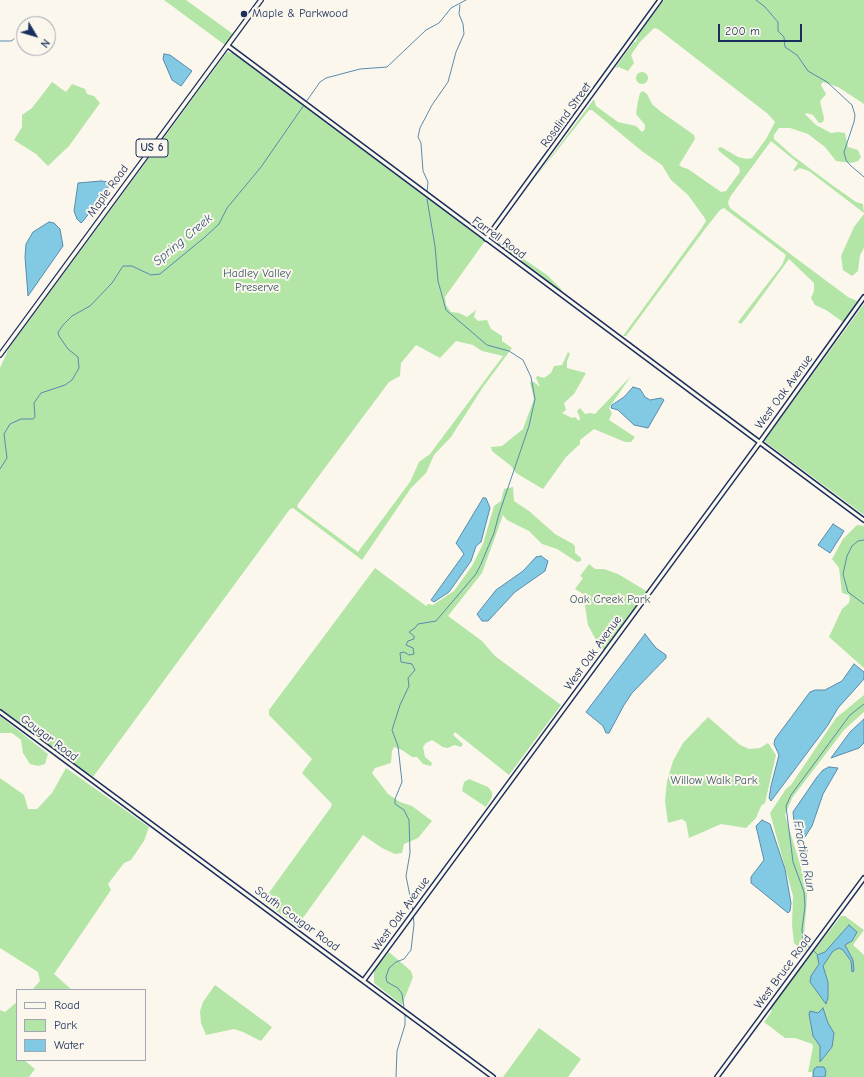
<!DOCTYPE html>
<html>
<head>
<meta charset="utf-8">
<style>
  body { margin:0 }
  #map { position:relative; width:864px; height:1077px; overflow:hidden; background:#fbf7ec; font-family:"Comic Neue",sans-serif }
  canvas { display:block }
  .legend { position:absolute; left:16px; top:989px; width:130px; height:72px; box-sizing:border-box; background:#fbf7ec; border:1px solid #a1a7b3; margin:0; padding:5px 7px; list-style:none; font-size:12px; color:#1b2f5e }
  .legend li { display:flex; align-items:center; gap:8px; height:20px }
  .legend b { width:20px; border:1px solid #a1a7b3 }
  .north { position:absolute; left:16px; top:16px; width:40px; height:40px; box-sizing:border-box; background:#fbf7ec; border:1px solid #a1a7b3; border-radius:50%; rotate:128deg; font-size:11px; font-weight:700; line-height:16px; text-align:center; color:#1b2f5e }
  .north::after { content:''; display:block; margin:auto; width:14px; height:18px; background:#1b2f5e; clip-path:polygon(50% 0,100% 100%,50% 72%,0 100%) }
  .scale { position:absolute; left:718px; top:24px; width:84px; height:18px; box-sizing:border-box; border:2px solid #1b2f5e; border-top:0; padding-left:5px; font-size:12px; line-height:14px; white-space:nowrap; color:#1b2f5e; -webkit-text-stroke:3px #fbf7ec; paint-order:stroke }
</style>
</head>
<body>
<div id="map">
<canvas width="864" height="1077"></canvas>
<ul class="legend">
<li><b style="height:5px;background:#fbf7ec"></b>Road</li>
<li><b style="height:11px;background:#b3e5a6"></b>Park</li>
<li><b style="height:11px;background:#82c9e3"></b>Water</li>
</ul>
<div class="north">N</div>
<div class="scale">200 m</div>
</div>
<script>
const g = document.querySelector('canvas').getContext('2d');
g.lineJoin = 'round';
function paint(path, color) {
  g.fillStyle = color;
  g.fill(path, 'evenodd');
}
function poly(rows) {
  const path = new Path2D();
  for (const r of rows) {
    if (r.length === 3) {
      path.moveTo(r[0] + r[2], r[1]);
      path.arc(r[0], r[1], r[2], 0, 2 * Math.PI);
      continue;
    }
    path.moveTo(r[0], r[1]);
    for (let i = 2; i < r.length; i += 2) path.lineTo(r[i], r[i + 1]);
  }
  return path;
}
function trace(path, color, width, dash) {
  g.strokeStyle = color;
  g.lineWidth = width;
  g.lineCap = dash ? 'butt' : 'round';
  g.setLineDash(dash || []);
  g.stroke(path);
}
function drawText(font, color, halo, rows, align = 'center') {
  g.font = font + ' "Comic Neue",sans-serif';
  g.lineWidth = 4;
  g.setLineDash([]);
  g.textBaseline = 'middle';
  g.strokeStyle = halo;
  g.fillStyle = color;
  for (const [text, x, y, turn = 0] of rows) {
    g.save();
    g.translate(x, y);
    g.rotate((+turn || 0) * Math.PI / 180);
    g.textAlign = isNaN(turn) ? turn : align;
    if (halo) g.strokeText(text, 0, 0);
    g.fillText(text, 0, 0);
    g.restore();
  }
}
const green = poly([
  [164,0,186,0,233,34,225,45],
  [664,0,864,0,864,104,838,87,823,82,821,85,826,94,820,101,824,118,823,122,819,123,813,115,807,113,805,114,816,125,831,133,838,132,845,133,848,147,858,150,861,157,858,161,851,163,836,161,825,147,808,134,790,128,779,128,774,135,774,139,793,156,832,185,856,202,863,204,864,213,809,171,800,168,795,171,793,171,798,163,771,141,730,197,728,203,730,208,797,259,848,297,857,301,857,304,843,322,826,310,815,305,811,298,814,291,814,283,789,259,746,318,741,324,738,322,782,265,786,255,724,208,720,210,705,229,626,336,623,336,701,229,706,221,704,217,688,195,671,180,662,165,643,152,592,110,589,110,532,182,594,99,596,106,618,122,636,126,642,132,645,129,645,125,636,114,638,101,640,93,643,91,647,94,652,104,660,111,694,135,695,139,679,165,682,167,688,169,721,192,726,191,740,172,739,167,719,151,718,148,721,147,738,157,747,159,752,158,766,139,775,122,768,114,658,29,654,28,640,42,631,55,634,63,628,71,619,67,615,68,634,42,636,42,638,35],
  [227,52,233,53,485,241,445,297,446,305,451,312,459,313,467,317,476,310,474,317,478,321,487,320,491,329,502,336,502,341,512,348,483,387,451,437,434,455,426,473,411,488,362,560,293,508,290,509,93,777,90,774,88,776,0,710,0,368,9,348],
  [456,341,473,345,482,351,503,356,430,454,419,462,410,482,358,552,297,507,298,504,389,382,400,376,401,363,416,345,440,358],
  [642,78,6],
  [52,82,66,92,72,84,85,89,87,94,94,96,100,103,69,146,48,166,36,154,14,140,22,127,22,115,32,108],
  [864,214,864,248,860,255,858,271,852,276,843,270,841,256,854,227],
  [499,242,547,275,562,290,560,291,541,277,499,245],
  [864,304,864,515,764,441],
  [568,352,570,354,567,361,567,368,586,373,574,394,564,403,566,410,562,413,572,418,575,417,579,421,580,418,577,411,580,408,585,414,590,413,595,414,631,376,609,408,612,413,609,420,635,437,631,442,625,442,594,429,580,440,580,444,566,457,543,489,516,473,511,466,492,451,491,447,502,446,523,429,534,399,530,382,534,382,540,387,536,378,537,376,544,378,551,373,554,366,562,365],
  [513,487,514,501,529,511,555,534,573,544,575,547,575,553,581,558,581,561,577,562,557,549,542,544,529,531,507,520,503,515,482,573,448,616,482,641,495,656,561,705,509,775,455,732,453,735,463,744,461,747,454,745,448,748,443,747,432,740,426,743,423,747,425,757,432,763,431,766,423,764,417,757,412,757,402,750,394,747,392,751,391,763,375,768,372,773,388,794,400,802,412,806,432,821,418,838,404,844,402,853,395,854,382,848,363,835,297,926,263,901,331,807,332,804,302,773,312,759,269,715,269,710,375,568,426,606,428,604,433,605,454,591,472,566,483,544,494,506,501,501,504,489],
  [857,525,864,526,864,668,829,637,842,609,849,603,850,599,849,595,842,593,839,568,832,559,843,539],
  [589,564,595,569,604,569,618,574,648,592,604,651,599,646,588,625,583,594,575,589,583,578,580,576],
  [864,695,864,712,844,730,792,798,785,815,806,884,807,898,804,935,809,945,804,953,794,943,792,925,793,896,770,813,786,789,791,785,836,718],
  [0,716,48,754,45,764,38,766,30,764,23,753,21,740,12,733,0,733],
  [708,717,740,745,749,749,760,748,768,743,776,755,765,803,761,806,756,818,746,828,721,824,689,838,686,822,682,819,668,823,665,801,667,781,673,761,683,743],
  [66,768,149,827,144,841,131,860,124,863,108,884,111,890,54,974,72,990,32,990,40,981,38,972,0,948,0,778,24,795,28,809,37,809,52,793],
  [469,779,488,787,492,792,492,797,486,807,462,791,464,782],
  [841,916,845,916,864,930,853,945,864,955,864,1077,812,1077,812,1072,808,1072,813,1047,812,1044,795,1038,785,1038,764,1022,772,1011,769,1009],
  [389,952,411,971,413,977,402,1005,374,983,374,970],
  [215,985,272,1027,261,1041,243,1032,234,1029,206,1035,201,1023,200,1011,203,1002],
  [17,1002,17,1060,24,1060,35,1069,29,1077,0,1077,0,1010,5,1012],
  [539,1028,581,1059,568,1077,503,1077]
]);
const water = poly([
  [164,54,170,55,192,71,181,86,172,80,163,59,164,54],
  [101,181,109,182,109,186,84,220,81,223,77,219,74,211,78,183,101,181],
  [49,222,54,223,60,229,63,246,28,296,25,257,26,244,33,232,49,222],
  [633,387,640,389,645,397,650,400,661,398,664,400,648,428,634,425,618,410,611,408,612,405,624,397,633,387],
  [483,498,486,498,490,508,481,542,476,546,471,561,449,592,434,602,431,600,464,554,456,543,483,498],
  [833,524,844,531,830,553,818,545,833,524],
  [541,556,548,561,545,571,515,592,488,621,482,621,477,614,496,590,523,571,536,557,541,556],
  [645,634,656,648,666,655,666,658,632,693,624,705,609,733,606,733,603,726,586,712,645,634],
  [854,664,864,672,864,679,838,708,828,725,771,801,769,798,771,786,779,755,774,744,775,739,810,692,815,690,825,690,842,681,854,664],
  [864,719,864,743,859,748,831,758,850,732,864,719],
  [829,767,838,768,823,794,812,826,801,843,794,822,793,812,817,777,823,770,829,767],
  [762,820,770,824,785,869,791,903,790,911,788,913,751,883,751,877,764,860,756,826,762,820],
  [849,925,857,932,852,941,845,945,853,960,854,971,852,972,851,961,843,950,839,948,833,951,823,966,828,982,828,998,826,1004,810,982,811,976,819,964,817,955,825,952,849,925],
  [823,1008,828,1023,834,1033,832,1047,820,1062,820,1046,813,1036,809,1014,810,1011,818,1013,823,1008],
  [817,1067,824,1067,826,1071,825,1077,813,1077,814,1069,817,1067]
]);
const stream = poly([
  [756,0,765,7,778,22,778,31,784,37,785,47,797,55,808,71,827,82,852,105,855,115,854,122,844,152,846,160,850,165,864,177],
  [0,41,11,41,14,39],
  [306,102,320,82,326,78,360,69,387,67,426,30,439,23,451,8,466,0],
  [427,193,428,182,423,171,421,143,418,137,420,128,432,105,448,82,456,52,464,34,463,24,459,14,460,5],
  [0,469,7,458,4,434,10,424,21,419,33,419,35,417,34,403,41,393,65,385,72,380,79,368,78,357,68,349,59,336,58,332,64,324,72,316,90,306,112,283,123,266,132,266,151,275,160,274,205,237,219,224,227,208,261,167,304,105],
  [864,540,858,541,852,546,847,556,843,574,848,592,864,604],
  [413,911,406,876,410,853,409,820,404,810,395,804,395,799,402,782,398,746,392,730,400,705,409,686,408,678,415,670,412,664,401,662,400,653,404,652,409,655,414,654,413,648,406,645,408,641,414,639,414,636,409,632,415,628,418,624,436,621,476,574,481,564,494,533,499,514,529,426,535,399,531,377,523,360,509,351,487,345,446,310,438,281,435,246,427,199],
  [817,954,803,941,802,929,805,907,804,892,793,862,786,806,791,795,850,715,864,704],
  [404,1007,402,994,398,988,387,982,386,977,389,968,396,962,404,959,411,950,414,924,413,914],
  [396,1077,397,1051,405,1025,405,1013]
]);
const tertiary = poly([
  [228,46,864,520],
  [486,239,660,0],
  [0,712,493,1077],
  [364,980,760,442,864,297],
  [717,1077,864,878]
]);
const primary = poly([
  [0,355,261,0]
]);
const markers = [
  [244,14,4,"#1b2f5e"]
];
const shields = [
  [152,148,32]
];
const shieldNames = [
  ["US 6",152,148]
];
const poiNames = [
  ["Maple & Parkwood",252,14]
];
const streetNames = [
  ["Rosalind Street",566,115,-54],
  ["Maple Road",108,191,-54],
  ["Farrell Road",499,238,36],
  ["West Oak Avenue",784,392,-54],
  ["West Oak Avenue",593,653,-54],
  ["Gougar Road",49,738,37],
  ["West Oak Avenue",401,914,-54],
  ["South Gougar Road",297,919,36],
  ["West Bruce Road",783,972,-54]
];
const parkNames = [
  ["Hadley Valley",257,274],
  ["Preserve",257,288],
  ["Oak Creek Park",610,600],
  ["Willow Walk Park",714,781]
];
const waterNames = [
  ["Spring Creek",183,240,-40],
  ["Fraction Run",804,856,79]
];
paint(green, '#b3e5a6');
paint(water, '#82c9e3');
trace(water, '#598bae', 1);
trace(stream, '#598bae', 1);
trace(tertiary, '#1b2f5e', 6);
trace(primary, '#1b2f5e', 6);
trace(tertiary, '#fbf7ec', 3);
trace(primary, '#fbf7ec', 3.5);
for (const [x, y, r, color] of markers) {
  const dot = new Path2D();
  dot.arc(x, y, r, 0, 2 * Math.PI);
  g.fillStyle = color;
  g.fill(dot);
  trace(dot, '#fbf7ec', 1.5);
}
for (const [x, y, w] of shields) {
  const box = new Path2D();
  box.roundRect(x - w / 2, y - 9, w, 18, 3);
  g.fillStyle = '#fbf7ec';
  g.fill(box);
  trace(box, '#1b2f5e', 1);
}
drawText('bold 11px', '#1b2f5e', null, shieldNames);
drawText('12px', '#1b2f5e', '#fbf7ec', poiNames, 'left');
drawText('12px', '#1b2f5e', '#fbf7ec', streetNames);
drawText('12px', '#415c70', '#fbf7ec', parkNames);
drawText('italic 13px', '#35567f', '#fbf7ec', waterNames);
</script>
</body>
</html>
